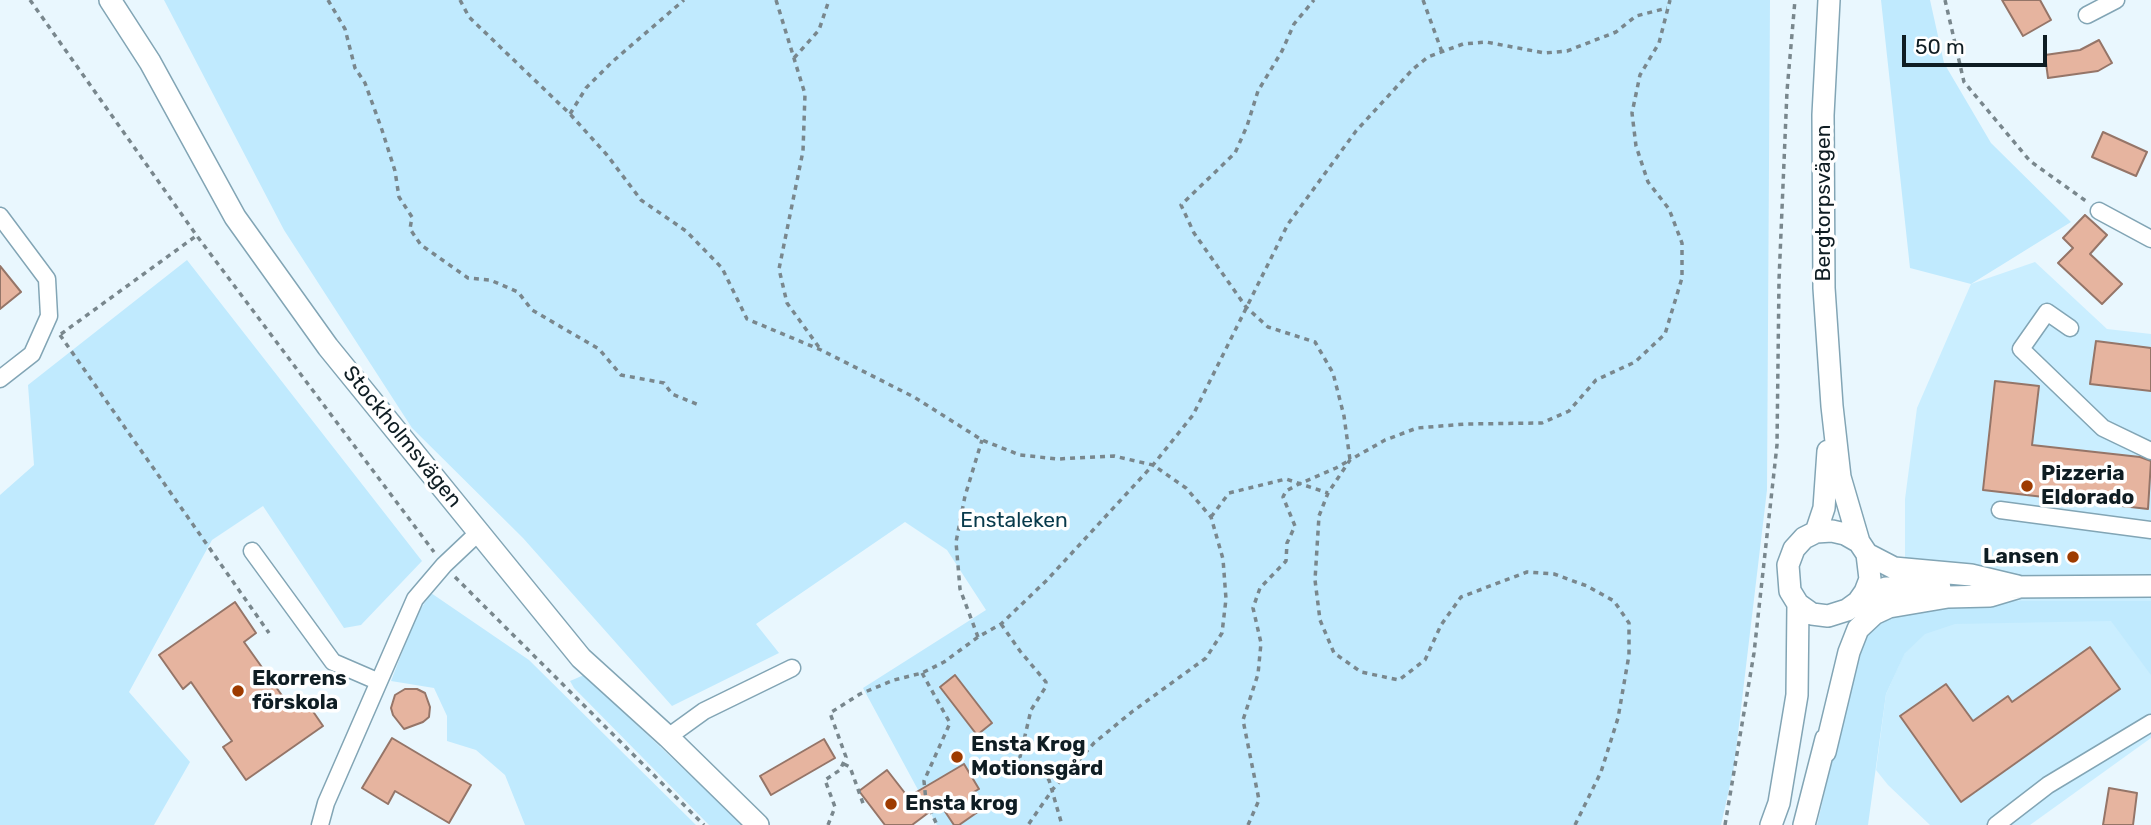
<!DOCTYPE html>
<html>
<head>
<meta charset="utf-8">
<style>
  body { margin:0 }
  #map { position:relative; width:2151px; height:825px; overflow:hidden; background:#e9f7fe; font-family:Rubik,sans-serif }
  canvas { display:block }
  .scale { position:absolute; left:1902px; top:35px; width:145px; height:32px; box-sizing:border-box; border:4px solid #0f1d23; border-top:0; padding-left:9px; font-size:21px; line-height:24px; white-space:nowrap; color:#0f1d23; -webkit-text-stroke:5px #fff; paint-order:stroke }
</style>
</head>
<body>
<div id="map">
<canvas width="2151" height="825"></canvas>
<div class="scale">50 m</div>
</div>
<script>
const g = document.querySelector('canvas').getContext('2d');
g.lineJoin = 'round';
function paint(path, color) {
  g.fillStyle = color;
  g.fill(path, 'evenodd');
}
function poly(rows) {
  const path = new Path2D();
  for (const r of rows) {
    path.moveTo(r[0], r[1]);
    for (let i = 2; i < r.length; i += 2) path.lineTo(r[i], r[i + 1]);
  }
  return path;
}
function trace(path, color, width, dash) {
  g.strokeStyle = color;
  g.lineWidth = width;
  g.lineCap = dash ? 'butt' : 'round';
  g.setLineDash(dash || []);
  g.stroke(path);
}
function drawText(font, color, halo, rows, align = 'center') {
  g.font = font + ' Rubik,sans-serif';
  g.lineWidth = 7;
  g.setLineDash([]);
  g.textBaseline = 'middle';
  g.strokeStyle = halo;
  g.fillStyle = color;
  for (const [text, x, y, turn = 0] of rows) {
    g.save();
    g.translate(x, y);
    g.rotate((+turn || 0) * Math.PI / 180);
    g.textAlign = isNaN(turn) ? turn : align;
    if (halo) g.strokeText(text, 0, 0);
    g.fillText(text, 0, 0);
    g.restore();
  }
}
const built = poly([
  [2035,262,2107,329,2151,334,2151,738,2030,825,1930,825,1888,785,1876,770,1886,694,1905,652,1905,499,1917,408,1971,284]
]);
const green = poly([
  [164,0,1770,0,1767,490,1734,767,1721,825,937,825,863,688,986,610,947,550,905,522,756,624,779,653,672,706,523,538,412,428,284,230],
  [1881,0,1930,0,1944,63,1991,143,2071,222,1971,284,1910,268],
  [187,260,422,561,361,625,344,628,263,506,212,540,129,692,190,762,154,825,0,825,0,495,34,465,28,385],
  [431,593,529,660,696,825,525,825,505,775,476,750,447,741,447,716,434,688,391,681,416,616],
  [1974,601,2151,601,2151,675,2111,621,1955,624,1925,634,1905,653,1886,694,1868,825,1817,825,1859,644,1881,618],
  [584,675,743,825,709,825,574,688,570,681]
]);
const building = poly([
  [2002,0,2040,0,2051,20,2023,36,2002,0],
  [2099,40,2112,63,2098,71,2048,78,2045,55,2080,50,2099,40],
  [2103,132,2147,152,2136,176,2092,157,2103,132],
  [2085,215,2107,235,2090,254,2122,284,2102,304,2058,263,2073,248,2063,238,2085,215],
  [0,266,21,292,0,309,0,266],
  [2096,341,2151,348,2151,391,2090,384,2096,341],
  [1995,381,2039,386,2032,445,2140,457,2151,461,2148,509,1983,490,1995,381],
  [235,602,256,633,244,642,288,704,301,694,323,726,246,780,223,747,232,741,191,682,183,689,159,655,235,602],
  [2090,647,2120,689,1961,802,1900,716,1946,684,1973,721,2008,696,2012,702,2090,647],
  [955,675,992,723,977,735,940,687,955,675],
  [405,689,417,689,425,693,430,707,429,717,423,722,404,729,393,715,391,708,395,695,405,689],
  [392,738,471,785,449,823,395,791,388,804,362,788,392,738],
  [824,739,835,758,771,795,760,776,824,739],
  [964,764,979,789,972,793,982,809,959,825,954,825,940,804,912,825,885,825,859,791,887,770,908,797,964,764],
  [2109,788,2137,793,2133,825,2103,825,2109,788]
]);
const path = poly([
  [30,0,197,236,434,552],
  [328,0,345,29,355,68,365,83,382,130,395,171,399,197,412,217,410,229,421,245,468,278,490,280,518,292,532,310,599,349,621,375,664,383,672,394,699,405],
  [460,0,469,17,570,114,607,155,641,200,686,231,722,268,747,319,821,350,914,397,982,440,1020,455,1058,459,1114,456,1153,465,1186,488,1211,517,1223,559,1226,599,1222,633,1206,658,1133,711,1094,743,1053,789,1028,825],
  [776,0,805,94,803,151,779,269,787,303,821,350],
  [1423,0,1442,52],
  [1945,0,1964,82,2030,161,2086,201],
  [794,58,819,30,829,0],
  [570,114,586,88,612,62,684,0],
  [61,334,196,236],
  [60,335,269,633],
  [1211,517,1229,493,1286,479,1328,493],
  [455,577,704,825],
  [1001,624,1020,651,1046,682,1045,688,1031,710,1020,757,1022,761,1040,770,1049,780,1062,825],
  [978,637,960,589,956,542,965,496,982,440],
  [922,673,950,723,924,781,926,801,937,825],
  [844,764,850,767,864,806],
  [828,825,835,807,825,780,840,770,846,757,830,713,860,694,894,680,922,673,944,662,978,637,1001,624,1047,580,1153,465,1193,415,1288,224,1356,131,1413,69,1428,57,1463,44,1486,42,1545,53,1567,51,1616,32,1636,16,1667,8],
  [1248,825,1259,800,1243,720,1258,674,1261,643,1253,608,1260,588,1286,561,1287,543,1295,526,1283,497,1286,491,1297,485,1336,468,1350,460,1344,416,1333,373,1315,342,1268,327,1246,307,1194,233,1181,205,1235,153,1247,126,1258,91,1282,51,1294,24,1314,0],
  [1575,825,1601,772,1618,718,1629,655,1629,623,1614,601,1587,586,1554,574,1527,572,1461,597,1441,625,1425,660,1399,680,1361,672,1334,653,1320,620,1315,580,1319,516,1328,493,1350,460,1385,440,1417,428,1465,424,1542,423,1569,411,1596,380,1635,362,1665,334,1682,278,1682,243,1669,209,1648,182,1636,146,1632,113,1640,75,1659,43,1670,0],
  [1725,825,1754,653,1777,445,1779,280,1787,91,1795,0]
]);
const street = poly([
  [2087,15,2116,0],
  [2099,211,2151,239],
  [0,216,47,279,49,316,32,354,0,379],
  [2070,328,2047,312,2021,349,2103,428,2151,451],
  [2000,510,2151,530],
  [252,551,333,662,377,681],
  [668,737,704,711,792,668],
  [320,825,326,803,415,599,444,565,480,531],
  [1996,825,2048,785,2151,723]
]);
const secondary = poly([
  [110,0,150,62,235,217,328,347,581,658,668,737,758,825],
  [1829,0,1823,115,1824,288,1832,406,1840,477,1859,542,1867,554,1870,579,1865,592,1858,602,1847,610,1828,616,1812,614,1798,604,1790,591,1788,565,1794,549,1804,538,1816,532,1832,531,1845,534,1859,542],
  [1816,532,1824,508,1828,451],
  [1867,554,1894,568,1971,575,2017,586],
  [2007,587,2151,586],
  [1858,602,1886,588,1940,588],
  [1825,752,1849,652,1858,629,1874,614,1889,607,1948,597,1990,596,2020,587],
  [1771,825,1779,803,1797,695,1798,604],
  [1804,825,1826,739]
]);
const markers = [
  [2027,486,7,"#9e3b00"],
  [2073,557,7,"#9e3b00"],
  [238,691,7,"#9e3b00"],
  [957,757,7,"#9e3b00"],
  [891,804,7,"#9e3b00"]
];
const streetNames = [
  ["Bergtorpsvägen",1824,203,-90],
  ["Stockholmsvägen",402,437,51]
];
const poiNames = [
  ["Pizzeria",2041,474],
  ["Eldorado",2041,498],
  ["Lansen",2059,557,"right"],
  ["Ekorrens",252,679],
  ["förskola",252,703],
  ["Ensta Krog",971,745],
  ["Motionsgård",971,769],
  ["Ensta krog",905,804]
];
const parkNames = [
  ["Enstaleken",1014,521]
];
paint(built, '#caeeff');
paint(green, '#c0eafe');
paint(building, '#e6b49f');
trace(building, '#957568', 2);
trace(street, '#82a5b5', 19);
trace(secondary, '#82a5b5', 24);
trace(path, '#79878d', 3.5, [5, 5]);
trace(street, '#fff', 16);
trace(secondary, '#fff', 21);
for (const [x, y, r, color] of markers) {
  const dot = new Path2D();
  dot.arc(x, y, r, 0, 2 * Math.PI);
  g.fillStyle = color;
  g.fill(dot);
  trace(dot, '#fff', 2.5);
}
drawText('21px', '#0f1d23', '#fff', streetNames);
drawText('bold 21px', '#0f1d23', '#fff', poiNames, 'left');
drawText('21px', '#083a4b', '#fff', parkNames);
</script>
</body>
</html>
